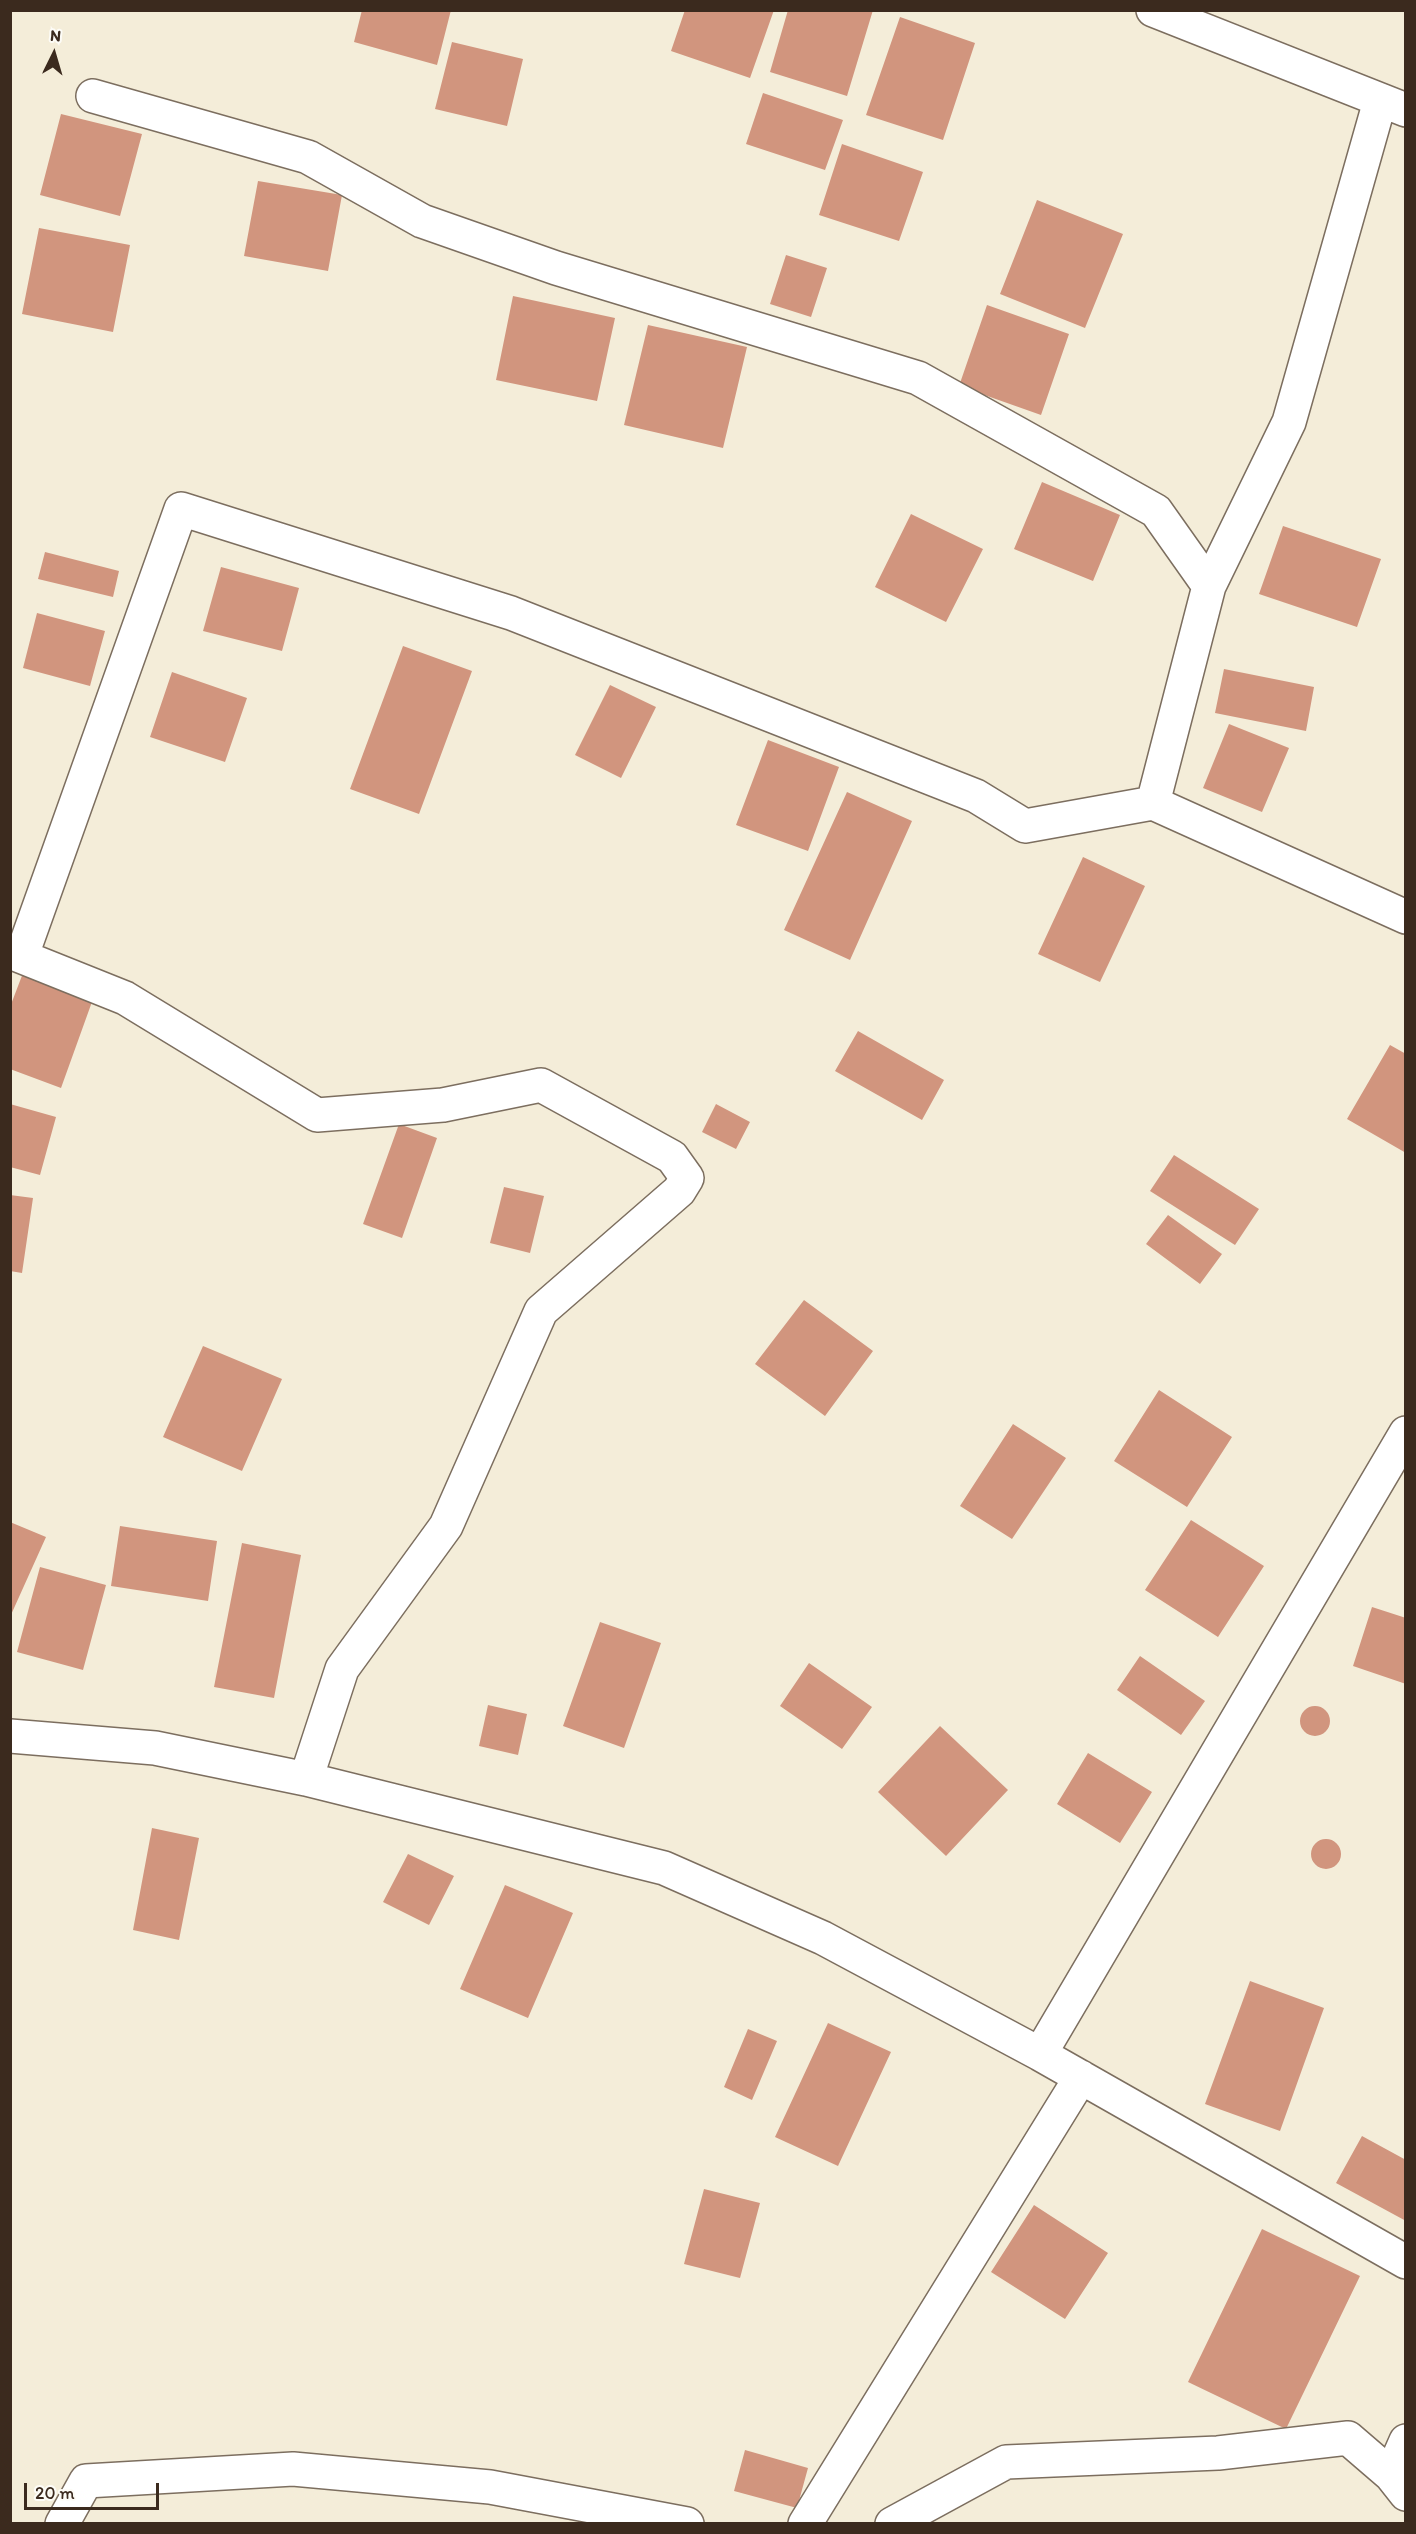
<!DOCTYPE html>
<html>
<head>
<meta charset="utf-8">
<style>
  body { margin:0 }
  #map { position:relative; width:1416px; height:2534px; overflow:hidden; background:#f4edd9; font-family:Itim,sans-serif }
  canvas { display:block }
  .frame { position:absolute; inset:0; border:12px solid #3b2a1e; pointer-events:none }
  .north { position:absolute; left:24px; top:24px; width:60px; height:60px; -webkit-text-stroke:4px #fdfcf7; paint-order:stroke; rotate:5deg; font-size:16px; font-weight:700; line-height:24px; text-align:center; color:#3b2a1e }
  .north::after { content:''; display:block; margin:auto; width:21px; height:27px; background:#3b2a1e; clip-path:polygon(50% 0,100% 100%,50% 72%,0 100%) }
  .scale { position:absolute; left:24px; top:2483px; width:135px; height:27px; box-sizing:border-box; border:3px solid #3b2a1e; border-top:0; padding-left:8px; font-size:18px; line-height:21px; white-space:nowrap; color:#3b2a1e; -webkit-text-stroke:4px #fdfcf7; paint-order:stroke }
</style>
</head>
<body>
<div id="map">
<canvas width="1416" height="2534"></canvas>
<div class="frame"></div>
<div class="north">N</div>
<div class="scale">20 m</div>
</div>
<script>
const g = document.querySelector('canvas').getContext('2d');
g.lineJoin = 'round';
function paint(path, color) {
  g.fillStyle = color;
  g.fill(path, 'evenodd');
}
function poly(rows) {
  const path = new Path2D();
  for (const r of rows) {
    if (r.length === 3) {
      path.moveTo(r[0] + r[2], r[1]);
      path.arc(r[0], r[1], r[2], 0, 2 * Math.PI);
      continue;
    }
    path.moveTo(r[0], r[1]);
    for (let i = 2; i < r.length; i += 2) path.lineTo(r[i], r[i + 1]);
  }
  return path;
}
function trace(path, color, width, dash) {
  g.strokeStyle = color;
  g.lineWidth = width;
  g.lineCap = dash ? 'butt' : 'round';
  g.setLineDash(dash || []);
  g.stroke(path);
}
const building = poly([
  [362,10,451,10,437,65,354,42],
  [685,10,774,10,750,78,671,51],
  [788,10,873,10,847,96,770,72],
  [900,17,975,43,943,140,866,115],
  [452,42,523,59,507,126,435,109],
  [763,93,843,120,825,170,746,144],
  [61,114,142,134,120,216,40,195],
  [842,144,923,172,899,241,819,215],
  [258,181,342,195,328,271,244,256],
  [1037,200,1123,234,1085,328,1000,294],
  [39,228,130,245,113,332,22,314],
  [786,255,827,268,811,317,770,304],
  [513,296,615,318,597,401,496,380],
  [987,305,1069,334,1041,415,959,386],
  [648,325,747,347,723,448,624,425],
  [1042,482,1120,515,1093,581,1014,549],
  [911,514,983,549,946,622,875,587],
  [1283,526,1381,559,1357,627,1259,594],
  [45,552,119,571,113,597,38,579],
  [221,567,299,588,282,651,203,631],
  [37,613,105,631,90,686,23,668],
  [403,646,472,671,419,814,350,789],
  [1224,669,1314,687,1306,731,1215,713],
  [172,672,247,698,225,762,150,737],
  [610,685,656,707,621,778,575,755],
  [1229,724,1289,748,1262,812,1203,788],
  [768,740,839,767,808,851,736,825],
  [847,792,912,821,850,960,784,930],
  [1083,857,1145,886,1100,982,1038,954],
  [23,973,93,999,61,1088,10,1069,10,1007],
  [858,1031,944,1080,922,1120,835,1071],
  [1390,1045,1406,1054,1406,1153,1347,1119],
  [10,1104,56,1117,40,1175,10,1167],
  [716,1104,750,1122,736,1149,702,1132],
  [399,1124,437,1138,402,1238,363,1224],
  [1174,1155,1259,1209,1235,1245,1150,1191],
  [504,1187,544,1196,530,1253,490,1243],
  [10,1195,33,1198,22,1273,10,1271],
  [1168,1215,1222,1254,1200,1284,1146,1244],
  [804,1300,873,1351,825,1416,755,1364],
  [203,1346,282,1379,242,1471,163,1437],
  [1159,1390,1232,1437,1187,1507,1114,1461],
  [1013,1424,1066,1458,1012,1539,960,1506],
  [1191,1520,1264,1566,1218,1637,1145,1590],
  [10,1522,46,1537,10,1617],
  [120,1526,217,1541,208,1601,111,1586],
  [242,1543,301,1555,274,1698,214,1687],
  [40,1567,106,1585,83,1670,17,1652],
  [1372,1607,1406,1618,1406,1684,1353,1666],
  [600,1622,661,1643,624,1748,563,1726],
  [1140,1656,1205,1701,1181,1735,1117,1690],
  [809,1663,872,1707,842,1749,780,1706],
  [488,1705,527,1714,518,1755,479,1746],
  [1315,1721,15],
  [940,1726,1008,1790,946,1856,878,1792],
  [1088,1753,1152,1792,1120,1843,1057,1804],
  [152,1828,199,1838,179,1940,133,1930],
  [1326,1854,15],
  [408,1854,454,1876,429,1925,383,1902],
  [505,1885,573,1913,528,2018,460,1989],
  [1250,1981,1324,2008,1280,2131,1205,2104],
  [828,2023,891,2052,838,2166,775,2137],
  [748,2029,777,2041,752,2100,724,2087],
  [1362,2136,1406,2160,1406,2221,1336,2183],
  [704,2189,760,2203,740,2278,684,2264],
  [1034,2205,1108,2253,1065,2319,991,2272],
  [1262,2229,1360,2276,1286,2429,1188,2382],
  [745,2450,808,2468,797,2508,734,2491]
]);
const minor = poly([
  [1153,10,1406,110],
  [93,96,308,157,422,221,556,268,918,378,1156,511,1209,586],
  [1153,803,1209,586,1289,422,1380,101],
  [10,952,125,998,317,1115,443,1105,541,1085,672,1157,687,1178,679,1191,541,1311,446,1526,342,1669,306,1779],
  [22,955,181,509,511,613,976,796,1025,826,1153,803,1406,917],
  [10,1736,155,1748,306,1779,664,1868,823,1938,1040,2054,1406,2262],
  [1040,2054,1406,1433],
  [1406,2441,1391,2475,1406,2494],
  [62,2524,86,2481,293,2469,490,2487,687,2524],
  [805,2524,1081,2077],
  [892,2524,1006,2462,1218,2453,1348,2438,1391,2475]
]);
paint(building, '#d1957e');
trace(minor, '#7c6e5f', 36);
trace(minor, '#fff', 33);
</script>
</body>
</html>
